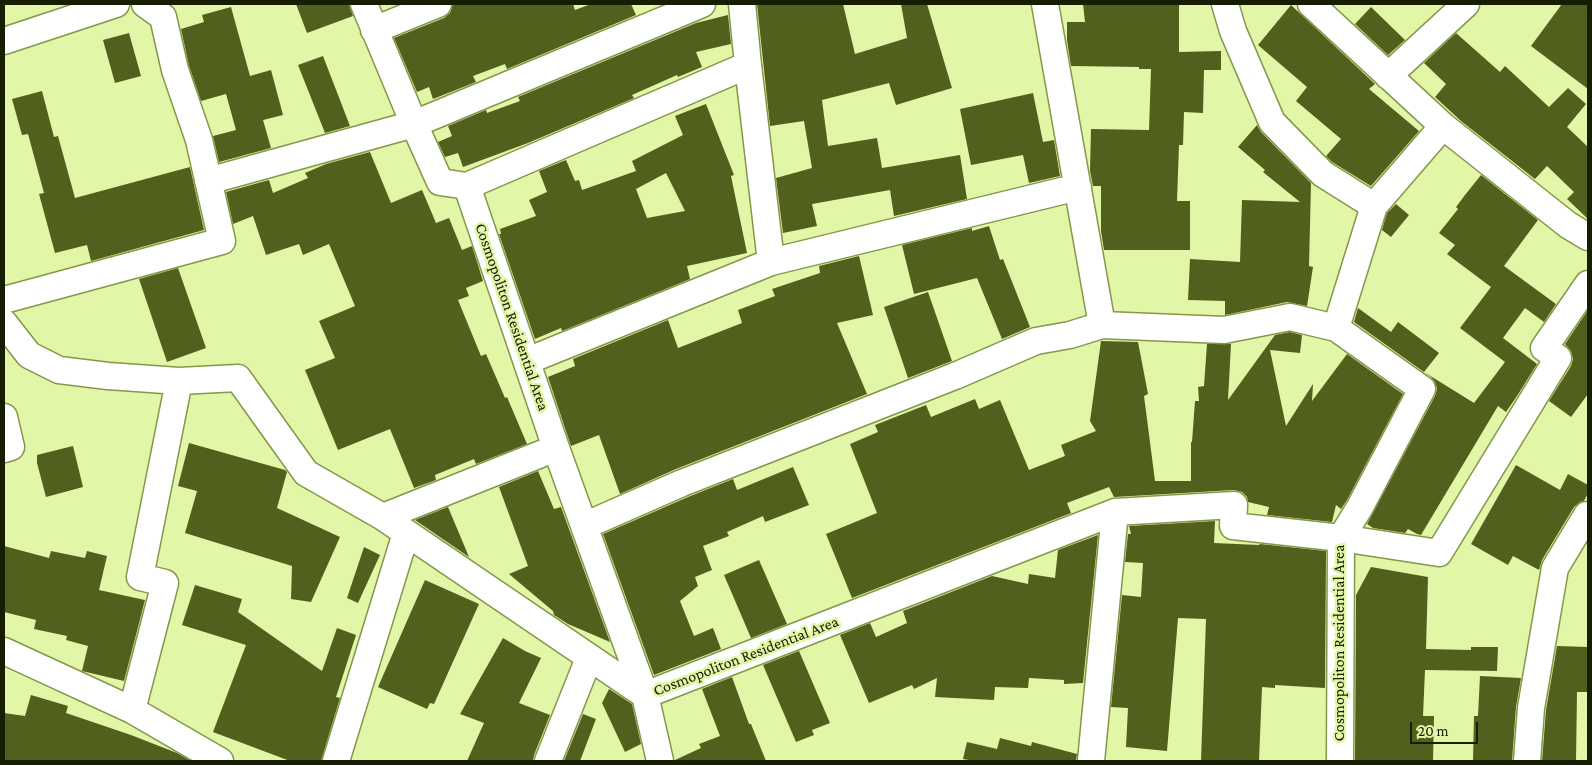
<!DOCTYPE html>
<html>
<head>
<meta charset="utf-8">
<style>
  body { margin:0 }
  #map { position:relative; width:1592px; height:765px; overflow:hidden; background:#e1f6a6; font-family:"Crimson Pro",serif }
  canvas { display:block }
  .frame { position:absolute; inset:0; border:5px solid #171d00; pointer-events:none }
  .scale { position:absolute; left:1410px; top:722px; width:68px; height:22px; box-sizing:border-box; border:2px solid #171d00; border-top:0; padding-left:6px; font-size:15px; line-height:18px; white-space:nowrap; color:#171d00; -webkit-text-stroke:4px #e1f6a6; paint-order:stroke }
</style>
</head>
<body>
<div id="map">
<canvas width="1592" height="765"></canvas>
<div class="frame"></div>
<div class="scale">20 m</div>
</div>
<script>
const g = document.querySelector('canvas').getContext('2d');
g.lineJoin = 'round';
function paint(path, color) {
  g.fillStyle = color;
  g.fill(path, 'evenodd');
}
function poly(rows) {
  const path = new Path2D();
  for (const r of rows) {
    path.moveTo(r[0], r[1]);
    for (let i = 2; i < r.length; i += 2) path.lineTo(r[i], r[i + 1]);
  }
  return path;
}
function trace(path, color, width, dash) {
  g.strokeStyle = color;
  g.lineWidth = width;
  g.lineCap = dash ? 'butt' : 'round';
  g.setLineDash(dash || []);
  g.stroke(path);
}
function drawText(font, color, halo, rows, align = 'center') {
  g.font = font + ' "Crimson Pro",serif';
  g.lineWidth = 5;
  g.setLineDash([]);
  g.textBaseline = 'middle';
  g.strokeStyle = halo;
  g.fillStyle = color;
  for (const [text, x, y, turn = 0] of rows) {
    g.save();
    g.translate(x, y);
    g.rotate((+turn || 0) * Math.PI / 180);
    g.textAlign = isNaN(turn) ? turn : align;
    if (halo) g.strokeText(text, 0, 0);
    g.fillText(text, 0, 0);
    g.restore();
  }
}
const building = poly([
  [296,4,349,4,353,16,307,33],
  [453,4,573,4,575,10,591,4,631,4,636,15,507,69,505,64,473,76,476,82,433,99,429,87,417,92,394,38,444,18,450,13],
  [757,4,843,4,855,54,907,38,901,4,927,4,952,88,896,105,889,83,822,100,828,146,877,138,882,168,960,155,967,199,894,216,890,190,812,204,817,226,783,233,776,178,812,168,804,121,770,126],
  [1083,4,1179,4,1179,52,1221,51,1221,70,1204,70,1203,113,1184,112,1183,145,1179,145,1177,201,1190,201,1190,250,1104,250,1101,231,1101,186,1093,186,1090,171,1091,129,1149,130,1151,69,1139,69,1139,67,1071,66,1067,40,1067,22,1085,22],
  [1562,4,1588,4,1588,89,1531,46],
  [1291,5,1375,84,1369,89,1419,131,1371,186,1332,162,1326,156,1341,139,1296,101,1307,87,1258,45],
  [231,7,250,76,271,70,283,115,263,120,271,148,219,162,213,136,236,130,226,94,201,101,189,66,181,29,204,22,202,15],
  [1371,7,1405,40,1388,55,1355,24],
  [728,15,731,44,696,52,702,67,678,77,677,75,632,95,634,98,528,143,463,167,458,153,445,157,438,142,452,136,448,126,486,110,487,113,520,101,518,97,696,23],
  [129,33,141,76,115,83,103,40],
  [1456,33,1500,72,1505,66,1549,107,1568,88,1586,104,1567,127,1588,147,1588,219,1567,199,1574,192,1547,166,1535,179,1461,121,1435,97,1446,84,1424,63],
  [323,56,350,126,325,133,298,65],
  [42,91,54,137,58,136,75,198,190,167,204,230,91,261,87,245,55,253,39,194,44,193,28,134,22,135,12,99],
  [1033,93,1043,142,1054,140,1060,176,1029,183,1023,155,971,165,960,109],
  [706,104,734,175,731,176,747,253,687,266,690,279,562,331,561,328,535,339,499,234,501,234,500,229,536,216,529,200,547,192,539,171,566,160,575,181,579,180,582,190,636,171,632,161,683,135,675,116],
  [666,173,685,211,647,218,636,189],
  [1257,125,1261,132,1311,183,1309,266,1313,267,1307,306,1287,302,1225,315,1225,301,1188,300,1190,259,1240,262,1242,200,1300,202,1263,172,1265,170,1238,147],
  [370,152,391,203,422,190,436,223,449,218,462,250,472,246,483,281,466,288,469,296,458,300,481,356,486,354,505,398,507,397,527,444,476,464,474,459,435,475,436,480,414,488,390,429,338,450,305,370,335,358,319,321,355,306,329,244,303,255,299,244,266,255,253,216,233,224,226,192,269,180,273,193,308,178,305,173,326,164],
  [1481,175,1538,220,1504,266,1556,304,1544,322,1525,308,1503,338,1537,364,1517,396,1506,412,1498,406,1421,535,1417,534,1408,529,1405,533,1373,528,1367,524,1435,396,1437,389,1435,382,1431,377,1354,322,1358,308,1391,332,1398,322,1439,353,1424,372,1474,403,1505,362,1460,328,1491,287,1447,254,1455,245,1439,233,1458,209,1456,207,1465,195],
  [1396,204,1409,215,1391,237,1382,230,1387,213],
  [989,226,1000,260,1003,259,1030,327,1002,339,977,278,914,294,902,245,972,228,972,231],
  [859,256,873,315,837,323,867,394,676,469,620,494,599,435,571,446,548,377,575,366,573,359,668,320,678,348,742,323,738,310,775,296,772,289,820,273,819,266],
  [178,268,206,348,167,362,139,279],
  [928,292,952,361,908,378,884,307],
  [1588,310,1588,394,1571,417,1549,401,1571,366,1573,359,1571,351,1565,344],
  [1290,332,1302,335,1300,353,1270,350,1286,426,1313,384,1312,401,1347,354,1403,394,1347,500,1341,509,1336,505,1332,522,1267,515,1269,507,1248,502,1247,497,1242,492,1234,490,1114,497,1109,487,1067,503,1071,513,852,598,826,534,877,513,850,444,878,432,875,425,926,405,931,417,975,399,979,409,1000,400,1029,470,1065,456,1061,445,1096,431,1090,421,1101,341,1138,342,1148,394,1144,396,1155,481,1191,481,1191,442,1192,442,1195,401,1199,401,1198,387,1204,386,1207,344,1231,344,1228,400,1275,335],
  [189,443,285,470,287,472,277,508,340,537,311,602,291,599,292,566,185,533,197,491,178,486],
  [73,446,83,487,46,497,37,463,37,455],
  [1516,465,1560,490,1568,474,1588,485,1588,493,1584,501,1580,502,1574,507,1542,560,1539,570,1513,556,1508,565,1471,544],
  [793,467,809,505,765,522,763,516,727,532,729,536,703,546,712,570,695,577,698,586,680,601,694,636,713,628,721,649,654,675,603,534,688,497,733,479,737,490],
  [538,471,554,509,561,507,610,642,568,624,554,615,553,611,509,574,528,566,499,487],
  [448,507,469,557,415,520],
  [1215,521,1214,543,1259,545,1260,544,1326,551,1325,688,1275,685,1275,688,1262,687,1259,761,1201,761,1206,619,1178,618,1167,751,1126,747,1128,708,1111,707,1122,595,1141,597,1143,563,1125,562,1128,534,1131,534,1129,526],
  [1098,535,1083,683,1064,684,1064,680,1029,678,1028,688,995,687,994,700,935,697,937,678,914,689,912,685,869,703,840,635,870,623,876,637,907,623,903,611,992,576,1028,584,1029,574,1055,578,1058,550],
  [4,546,49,558,51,551,85,558,87,551,107,556,99,590,145,600,124,681,82,671,88,646,66,640,67,636,34,629,36,620,4,612],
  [364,547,380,555,358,603,347,598],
  [759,560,787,624,751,638,724,575],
  [1371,567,1428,577,1426,649,1471,650,1471,647,1498,647,1497,671,1425,670,1423,716,1434,716,1433,761,1355,761,1356,595],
  [425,580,479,604,434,704,430,703,427,709,378,687],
  [195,585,242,599,238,612,322,671,337,628,356,635,336,697,340,698,321,761,290,761,213,732,246,645,182,625],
  [503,638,525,651,541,658,519,703,550,715,534,755,533,761,467,761,484,723,460,714],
  [1557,646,1588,647,1588,692,1577,692,1576,761,1542,761,1546,710],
  [799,651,830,723,812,730,814,735,796,742,763,665],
  [1480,676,1521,678,1516,707,1512,761,1473,761,1474,716,1478,716],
  [732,677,749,724,751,724,766,761,675,761,675,760,701,748,699,744,720,736,702,689],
  [609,689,632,704,641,744,625,752,602,703],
  [31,695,68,706,66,713,131,735,177,753,191,761,4,761,4,713,25,716],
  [583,714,596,719,580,761,564,761],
  [1000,738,1031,746,1032,742,1077,754,1076,761,975,761,963,759,967,742,997,749]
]);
const minor = poly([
  [364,4,414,124,440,182,467,186,556,448,645,695,1115,512,1234,505,1233,526,1341,538,1340,761],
  [742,4,748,65],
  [1045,4,1102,325],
  [1225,4,1233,31,1272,122,1323,174,1374,206,1336,328],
  [1311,4,1443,126,1568,225,1588,237],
  [374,30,438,4],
  [4,41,116,4],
  [1388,76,1466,4],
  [208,181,414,124,702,4],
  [467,186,748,65,771,262],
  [1374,206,1443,126],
  [4,300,222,241,199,140,175,70,163,17,145,4],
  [4,323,29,355,59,370,108,376,179,381,238,378,306,473,383,517,645,695,660,761],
  [527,361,771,262,1078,187],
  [4,417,11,447,4,449],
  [383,517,556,448],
  [584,526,682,483,955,376,1036,341,1070,335,1102,325,1224,330,1290,317,1336,328,1422,389,1360,507,1341,538,1439,553,1558,358,1544,348,1588,284],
  [4,651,132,710,220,761],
  [132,710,165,583,140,577,179,381],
  [336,761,406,533],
  [548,761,589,658],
  [1091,761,1115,512],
  [1527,761,1531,708,1555,568,1587,515,1588,516]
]);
const streetNames = [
  ["Cosmopoliton Residential Area",512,317,71],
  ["Cosmopoliton Residential Area",1339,643,-90],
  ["Cosmopoliton Residential Area",746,656,-21]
];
paint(building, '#51601d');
trace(minor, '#84974a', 29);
trace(minor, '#fff', 26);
drawText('16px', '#171d00', '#e1f6a6', streetNames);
</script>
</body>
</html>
